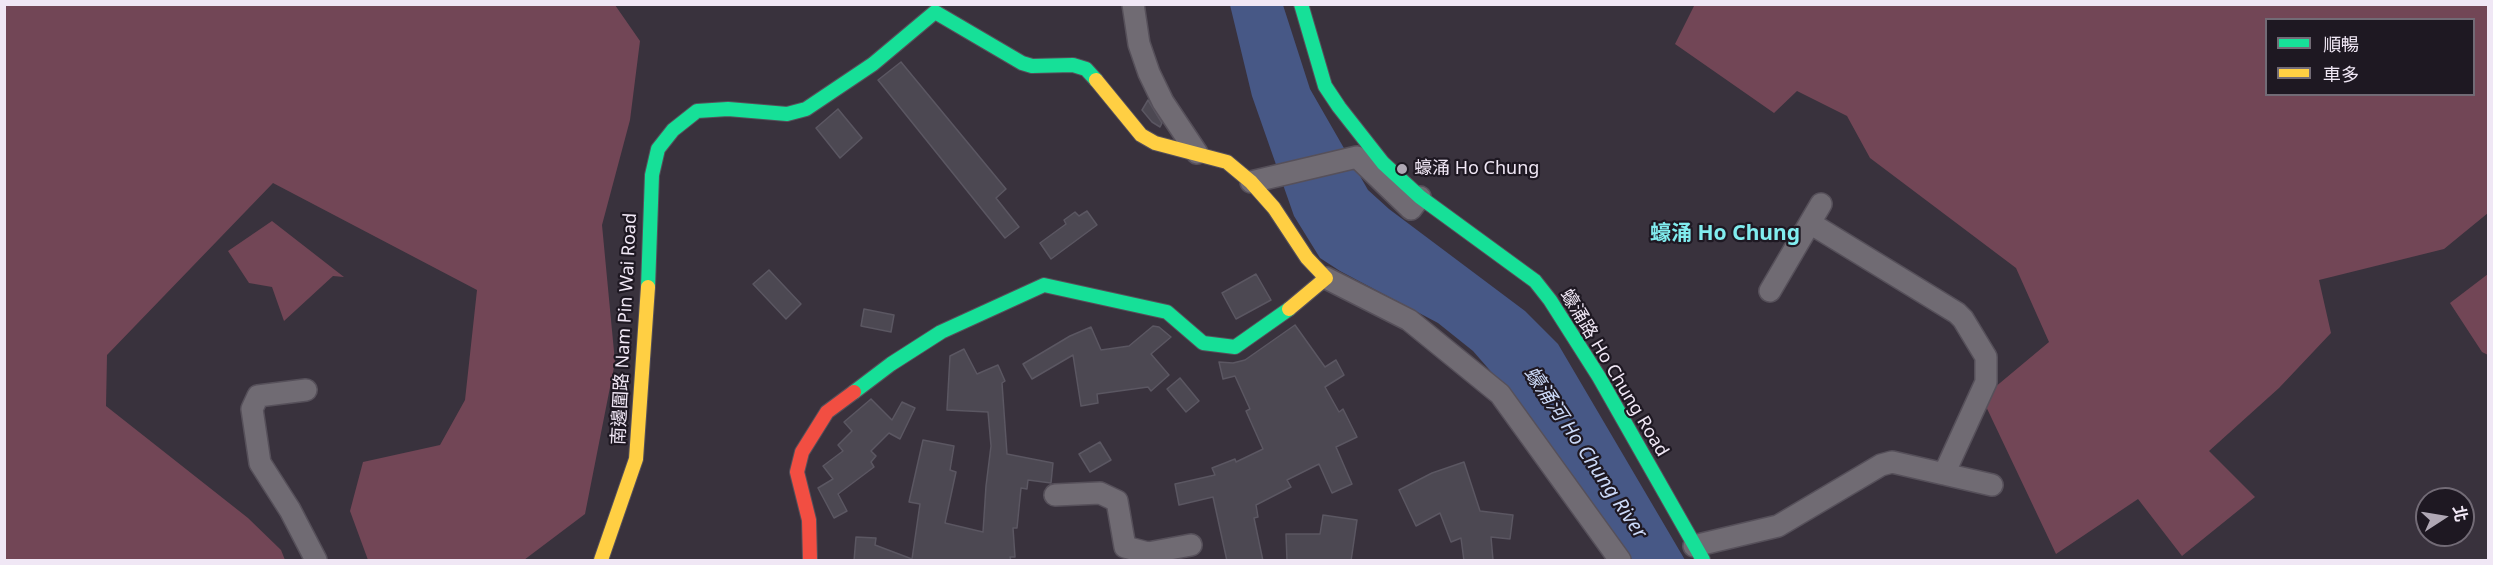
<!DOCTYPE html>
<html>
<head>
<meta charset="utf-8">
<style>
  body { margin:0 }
  #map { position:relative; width:2493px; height:565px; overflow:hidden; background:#39323d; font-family:"Noto Sans","Noto Sans TC",sans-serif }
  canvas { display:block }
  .frame { position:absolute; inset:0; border:6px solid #f0e7f5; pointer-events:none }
  .legend { position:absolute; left:2265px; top:18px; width:210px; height:78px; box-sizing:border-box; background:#1e1822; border:2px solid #726b76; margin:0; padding:8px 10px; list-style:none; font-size:18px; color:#f0e7f5 }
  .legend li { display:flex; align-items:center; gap:12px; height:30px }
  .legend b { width:30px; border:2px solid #726b76 }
  .north { position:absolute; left:2415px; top:487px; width:60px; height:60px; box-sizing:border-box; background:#1e1822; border:2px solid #726b76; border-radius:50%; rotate:78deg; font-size:16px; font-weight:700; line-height:24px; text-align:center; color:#f0e7f5 }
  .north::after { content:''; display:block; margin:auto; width:21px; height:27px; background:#b0a8b5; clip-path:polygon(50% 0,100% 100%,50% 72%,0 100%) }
</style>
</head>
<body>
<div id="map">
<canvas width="2493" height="565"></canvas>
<div class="frame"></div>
<ul class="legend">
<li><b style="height:8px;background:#16e098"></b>順暢</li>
<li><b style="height:8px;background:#ffcf43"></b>車多</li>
</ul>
<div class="north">北</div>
</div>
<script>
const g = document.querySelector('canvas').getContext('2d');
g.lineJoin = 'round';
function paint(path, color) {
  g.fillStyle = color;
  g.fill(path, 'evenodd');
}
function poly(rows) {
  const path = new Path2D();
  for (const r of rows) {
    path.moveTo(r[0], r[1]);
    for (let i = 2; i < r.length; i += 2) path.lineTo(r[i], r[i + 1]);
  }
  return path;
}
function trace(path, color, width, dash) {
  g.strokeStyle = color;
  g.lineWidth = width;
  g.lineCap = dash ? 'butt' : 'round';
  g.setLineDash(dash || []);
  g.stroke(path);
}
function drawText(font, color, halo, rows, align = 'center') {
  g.font = font + ' "Noto Sans","Noto Sans TC",sans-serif';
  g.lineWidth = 4.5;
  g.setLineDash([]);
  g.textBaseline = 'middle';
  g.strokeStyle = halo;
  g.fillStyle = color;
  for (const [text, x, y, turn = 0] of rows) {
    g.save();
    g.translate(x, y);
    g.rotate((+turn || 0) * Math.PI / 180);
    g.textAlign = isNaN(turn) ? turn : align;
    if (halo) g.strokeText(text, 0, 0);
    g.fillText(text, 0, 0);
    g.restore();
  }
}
const green = poly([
  [1695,4,2488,5,2488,213,2444,249,2319,280,2331,333,2279,388,2209,451,2255,497,2182,556,2138,499,2056,554,1982,398,2049,342,2016,268,1870,158,1847,116,1797,91,1774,113,1675,44],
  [2266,20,2474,20,2474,94,2266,94],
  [4,5,615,5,640,41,630,120,602,225,615,362,585,514,524,560,368,560,350,511,363,462,440,445,465,400,477,290,273,183,107,355,106,406,248,518,281,550,285,560,5,560],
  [272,221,344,277,333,276,284,321,272,287,249,283,228,251],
  [2488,274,2488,355,2482,352,2450,303]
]);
const water = poly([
  [1230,5,1283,5,1310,89,1368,190,1389,209,1525,311,1558,344,1685,560,1632,560,1529,415,1473,351,1438,323,1340,271,1320,258,1294,216,1252,96]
]);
const building = poly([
  [901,62,1006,189,996,198,1019,227,1005,238,878,80,901,62],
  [1148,100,1162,123,1160,127,1152,122,1142,110,1148,100],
  [838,109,862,138,840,158,816,128,838,109],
  [1087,211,1097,225,1051,259,1040,243,1066,224,1064,220,1075,212,1079,216,1087,211],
  [769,270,801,304,786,319,753,284,769,270],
  [1256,274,1271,300,1236,319,1222,293,1256,274],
  [864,309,894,315,891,332,861,326,864,309],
  [1295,325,1325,367,1336,360,1344,375,1325,387,1339,412,1343,409,1357,437,1336,447,1352,484,1332,493,1319,464,1287,480,1291,487,1256,505,1258,517,1254,518,1263,561,1227,561,1213,497,1179,505,1175,484,1215,475,1212,468,1235,459,1236,462,1263,449,1246,411,1250,409,1235,376,1223,379,1219,362,1233,363,1245,360,1295,325],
  [1153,326,1159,327,1171,337,1151,354,1169,375,1151,391,1148,387,1097,394,1098,403,1081,406,1073,355,1032,379,1023,364,1070,336,1091,327,1101,350,1129,346,1153,326],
  [964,349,977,374,998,365,1005,381,1002,383,1007,454,1053,463,1051,483,1028,480,1027,489,1021,488,1017,528,1013,528,1015,557,1010,557,1011,561,854,561,856,537,876,538,875,545,912,559,920,504,909,502,923,440,954,446,950,470,956,472,945,523,983,532,986,486,991,446,988,412,947,410,950,356,964,349],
  [1180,378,1199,401,1186,412,1167,389,1180,378],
  [871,399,892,420,902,402,915,408,900,439,889,433,871,451,876,456,871,462,874,467,838,494,847,511,834,518,818,488,833,479,823,466,843,451,838,445,852,431,844,422,871,399],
  [1100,442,1111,460,1090,472,1079,454,1100,442],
  [1464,462,1480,511,1513,515,1510,539,1491,537,1493,560,1464,561,1461,538,1451,542,1440,513,1416,526,1399,490,1432,473,1464,462],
  [1323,515,1357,520,1351,561,1287,561,1286,534,1320,534,1323,515]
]);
const street = poly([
  [1133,4,1139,44,1149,73,1163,102,1197,153],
  [1251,182,1357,157,1411,209,1420,197],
  [1810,223,1957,313,1963,319,1986,357,1986,382,1944,474],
  [1326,278,1409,320,1500,394,1620,560],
  [1770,291,1821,204],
  [306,390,258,396,252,409,260,463,290,510,316,560],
  [1055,495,1100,493,1117,501,1125,547,1148,553,1191,545],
  [1694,546,1778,526,1881,465,1892,462,1992,485]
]);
const fast = poly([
  [1301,4,1325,86,1339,107,1383,163,1420,197,1535,281,1550,300,1599,377,1703,560],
  [648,287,652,175,658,149,673,130,697,111,728,109,787,114,806,109,873,64,935,12,1022,63,1032,66,1073,65,1086,69,1096,80],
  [854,392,891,364,941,332,1044,285,1167,312,1203,343,1235,347,1289,309]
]);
const slow = poly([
  [1096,80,1141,135,1155,143,1227,162,1251,182,1274,208,1307,258,1326,278,1289,309],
  [601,560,636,459,648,287]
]);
const jam = poly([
  [810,560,809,520,797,472,802,452,827,412,854,392]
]);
const markers = [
  [1402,169,6,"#b0a8b5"]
];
const poiNames = [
  ["蠔涌 Ho Chung",1414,169]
];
const streetNames = [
  ["南邊圍路 Nam Pin Wai Road",625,329,-87],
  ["蠔涌路 Ho Chung Road",1614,373,59]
];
const waterNames = [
  ["蠔涌河 Ho Chung River",1585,453,56]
];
const quarterNames = [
  ["蠔涌 Ho Chung",1725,234]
];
paint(green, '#724656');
paint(water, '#475886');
paint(building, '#4c4852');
trace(building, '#5b5762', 1.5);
trace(street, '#56505a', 24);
trace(fast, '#56505a', 16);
trace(slow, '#56505a', 16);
trace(jam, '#56505a', 16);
trace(street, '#706b73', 21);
trace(fast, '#16e098', 14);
trace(slow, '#ffcf43', 14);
trace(jam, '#f24e42', 14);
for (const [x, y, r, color] of markers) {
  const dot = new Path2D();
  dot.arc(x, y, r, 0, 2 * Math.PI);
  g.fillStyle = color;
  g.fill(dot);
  trace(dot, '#1e1822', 2);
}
drawText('18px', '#f0e7f5', '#1e1822', poiNames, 'left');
drawText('18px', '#f0e7f5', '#1e1822', streetNames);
drawText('italic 20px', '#ccdaf9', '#1e1822', waterNames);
drawText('bold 21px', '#81edef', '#1e1822', quarterNames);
</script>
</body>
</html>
